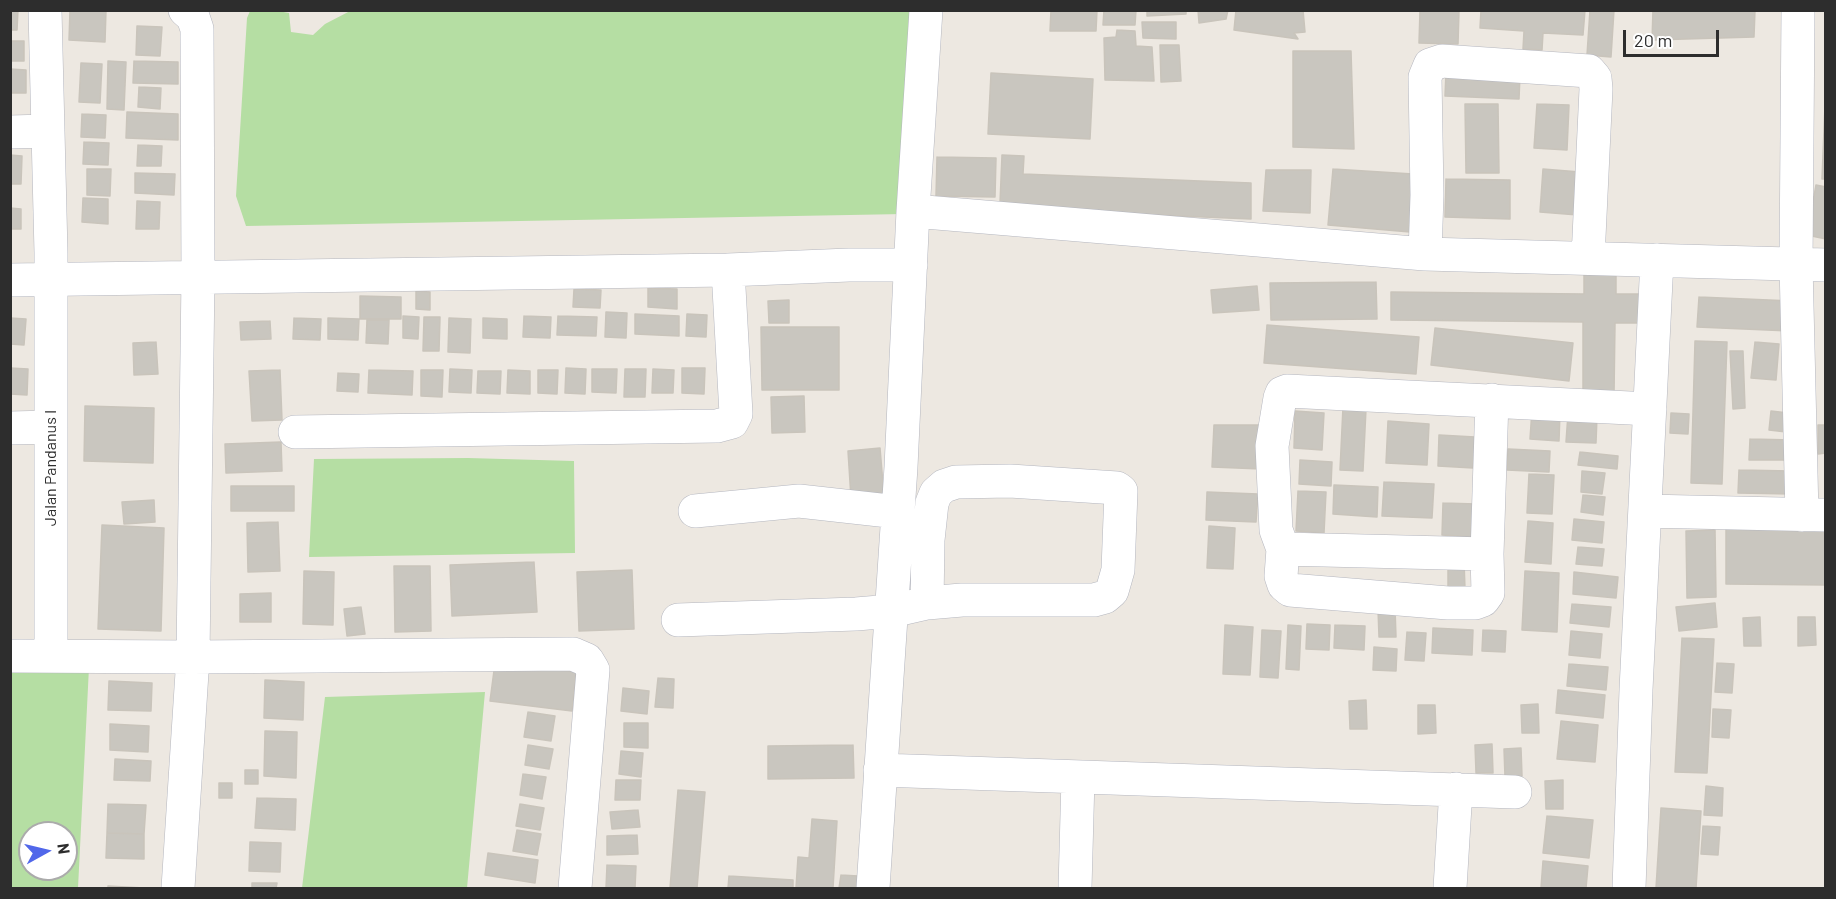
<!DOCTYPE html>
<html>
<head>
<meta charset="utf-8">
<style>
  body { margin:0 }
  #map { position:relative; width:1836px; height:899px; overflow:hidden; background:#ede8e1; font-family:Barlow,sans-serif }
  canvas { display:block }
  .frame { position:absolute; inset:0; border:12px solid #2d2d2d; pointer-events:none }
  .north { position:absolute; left:18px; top:821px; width:60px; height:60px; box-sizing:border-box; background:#fff; border:2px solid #ababab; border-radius:50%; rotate:82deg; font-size:16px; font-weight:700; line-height:24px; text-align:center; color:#2d2d2d }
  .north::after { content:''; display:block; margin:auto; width:21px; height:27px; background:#5167ea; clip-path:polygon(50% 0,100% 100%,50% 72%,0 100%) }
  .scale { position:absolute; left:1623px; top:30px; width:96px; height:27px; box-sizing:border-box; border:3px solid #2d2d2d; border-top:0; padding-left:8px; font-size:18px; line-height:21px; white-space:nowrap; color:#2d2d2d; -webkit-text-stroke:4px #fff; paint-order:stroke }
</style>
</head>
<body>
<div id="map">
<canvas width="1836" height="899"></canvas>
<div class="frame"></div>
<div class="north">N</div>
<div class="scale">20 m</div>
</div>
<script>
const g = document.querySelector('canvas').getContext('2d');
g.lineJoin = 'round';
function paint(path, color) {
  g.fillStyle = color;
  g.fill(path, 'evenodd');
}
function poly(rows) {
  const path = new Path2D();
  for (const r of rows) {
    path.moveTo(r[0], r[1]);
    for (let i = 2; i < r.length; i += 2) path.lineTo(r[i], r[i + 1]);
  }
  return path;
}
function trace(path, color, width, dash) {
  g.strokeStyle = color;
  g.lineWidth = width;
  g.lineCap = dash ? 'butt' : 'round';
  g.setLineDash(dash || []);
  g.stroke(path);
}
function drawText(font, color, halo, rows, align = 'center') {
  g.font = font + ' Barlow,sans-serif';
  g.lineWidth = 6;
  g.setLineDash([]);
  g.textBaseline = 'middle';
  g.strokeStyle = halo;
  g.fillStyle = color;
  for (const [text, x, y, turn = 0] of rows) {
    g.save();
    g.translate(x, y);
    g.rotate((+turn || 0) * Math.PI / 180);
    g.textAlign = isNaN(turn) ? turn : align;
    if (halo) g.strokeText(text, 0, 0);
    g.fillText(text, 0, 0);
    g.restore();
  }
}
const green = poly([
  [352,10,912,11,904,214,246,226,236,196,247,18,250,11,278,11,289,13,291,32,313,35,325,24],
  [468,458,574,461,575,553,309,557,314,459],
  [89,667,78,888,11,888,10,668],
  [30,833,66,833,66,869,30,869],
  [485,692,467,888,302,888,325,697]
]);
const building = poly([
  [10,10,18,10,17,30,10,30,10,10],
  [70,10,106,10,105,42,69,40,70,10],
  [1051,10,1097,10,1096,31,1050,31,1051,10],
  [1104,10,1136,10,1135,25,1103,25,1104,10],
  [1147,10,1186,10,1186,14,1147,16,1147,10],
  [1198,10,1228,10,1226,19,1199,23,1198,10],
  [1236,10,1303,10,1305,32,1294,33,1298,39,1234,30,1236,10],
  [1420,10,1459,10,1458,44,1419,43,1420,10],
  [1481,10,1585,10,1583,35,1543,33,1542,50,1523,49,1524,31,1480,28,1481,10],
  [1590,10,1614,10,1611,57,1587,55,1590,10],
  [1653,10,1755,10,1754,37,1652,40,1653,10],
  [1142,22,1176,22,1176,39,1143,38,1142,22],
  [137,26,162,27,160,56,136,55,137,26],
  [1117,30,1135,31,1136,46,1152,47,1154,81,1105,80,1104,38,1116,37,1117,30],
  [10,41,24,41,24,61,10,61,10,41],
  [1160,45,1179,45,1181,81,1161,82,1160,45],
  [1293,51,1351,51,1354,149,1293,147,1293,51],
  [108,61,126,62,124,110,107,109,108,61],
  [134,61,178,62,178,84,133,83,134,61],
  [81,63,102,64,100,103,79,102,81,63],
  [10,69,26,70,26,93,10,93,10,69],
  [1446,72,1520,75,1519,99,1445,96,1446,72],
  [991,73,1093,79,1090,139,988,134,991,73],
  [1826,81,1826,179,1822,179,1826,81],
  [139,87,161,88,160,109,138,107,139,87],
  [1465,104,1498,104,1499,173,1466,173,1465,104],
  [1537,104,1569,105,1567,150,1534,148,1537,104],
  [127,112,178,114,178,140,126,138,127,112],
  [82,114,106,115,105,138,81,137,82,114],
  [84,142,109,143,108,165,83,164,84,142],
  [138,145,162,146,161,166,137,166,138,145],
  [10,155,22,156,21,184,10,184,10,155],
  [1002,155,1024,156,1023,174,1251,183,1251,219,1016,209,1016,203,1000,203,1002,155],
  [937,157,996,158,995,197,936,196,937,157],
  [87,169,111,169,110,196,87,195,87,169],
  [1333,169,1413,174,1410,232,1328,225,1333,169],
  [1543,169,1580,172,1578,215,1540,212,1543,169],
  [1266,170,1311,170,1310,213,1263,211,1266,170],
  [135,173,175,174,174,195,135,193,135,173],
  [1446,179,1510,180,1510,219,1445,217,1446,179],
  [1816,185,1826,187,1826,239,1807,235,1816,185],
  [83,198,108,199,108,224,82,222,83,198],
  [137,201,160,202,159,229,136,229,137,201],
  [10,208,21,209,21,229,10,229,10,208],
  [1584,274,1616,275,1616,294,1639,294,1638,323,1615,323,1614,396,1583,396,1583,322,1391,320,1391,292,1584,294,1584,274],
  [1376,282,1377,319,1271,320,1270,283,1376,282],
  [1257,286,1259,310,1213,313,1211,290,1257,286],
  [648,288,677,289,677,309,648,307,648,288],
  [574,289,601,290,600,308,573,307,574,289],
  [416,291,430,292,430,310,416,309,416,291],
  [360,296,401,297,401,319,360,319,360,296],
  [1699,297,1792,301,1790,331,1697,327,1699,297],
  [789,300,789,323,769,323,768,301,789,300],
  [606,312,627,313,626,338,605,337,606,312],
  [635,314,679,316,679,336,635,334,635,314],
  [687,314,707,315,706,337,686,336,687,314],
  [403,316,419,317,418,339,403,338,403,316],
  [524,316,551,317,550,338,523,337,524,316],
  [558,316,597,317,596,336,557,335,558,316],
  [424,317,440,317,439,351,423,351,424,317],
  [10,318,26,319,24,345,10,344,10,318],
  [294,318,321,319,320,340,293,339,294,318],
  [328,318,359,319,358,340,328,339,328,318],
  [449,318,471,319,470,353,448,352,449,318],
  [483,318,507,319,507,339,483,338,483,318],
  [367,320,389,320,388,344,366,343,367,320],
  [270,321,271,339,241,340,240,322,270,321],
  [1267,325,1419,337,1416,374,1264,363,1267,325],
  [761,327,839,327,839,390,762,390,761,327],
  [1435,328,1573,343,1569,381,1431,365,1435,328],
  [1695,341,1727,342,1722,484,1691,483,1695,341],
  [156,342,158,374,134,375,133,343,156,342],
  [1755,342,1779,344,1776,380,1751,378,1755,342],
  [1730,351,1743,351,1745,408,1733,409,1730,351],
  [10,368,28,369,27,395,10,394,10,368],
  [566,368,586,369,585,394,565,393,566,368],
  [682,368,705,368,704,394,682,393,682,368],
  [450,369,472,370,471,393,449,392,450,369],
  [592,369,617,369,616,393,592,392,592,369],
  [625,369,646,369,645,397,624,397,625,369],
  [653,369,674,370,673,393,652,393,653,369],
  [280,370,282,420,252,421,249,371,280,370],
  [369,370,413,371,412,395,368,393,369,370],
  [421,370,443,370,442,397,421,396,421,370],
  [508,370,530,371,530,394,507,393,508,370],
  [538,370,558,370,557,394,538,393,538,370],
  [478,371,501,371,500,394,477,393,478,371],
  [338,373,359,374,358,392,337,391,338,373],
  [804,396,805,432,772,433,771,397,804,396],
  [85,406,154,408,153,463,84,461,85,406],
  [1343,407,1366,409,1363,471,1340,470,1343,407],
  [1532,410,1560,412,1559,441,1530,439,1532,410],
  [1295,411,1324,413,1322,450,1294,448,1295,411],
  [1771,411,1797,414,1795,433,1769,430,1771,411],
  [1671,413,1689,414,1688,434,1670,433,1671,413],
  [1568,414,1597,416,1596,443,1566,442,1568,414],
  [1388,421,1429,424,1427,465,1386,463,1388,421],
  [1214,425,1263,425,1261,469,1212,467,1214,425],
  [1818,425,1826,425,1826,453,1818,454,1818,425],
  [1439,435,1475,437,1473,468,1438,466,1439,435],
  [1750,439,1793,440,1793,460,1749,460,1750,439],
  [281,442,282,471,226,473,225,444,281,442],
  [880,448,884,496,851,498,848,451,880,448],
  [1508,449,1550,451,1549,472,1507,470,1508,449],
  [1580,452,1618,456,1617,469,1578,465,1580,452],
  [1300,460,1332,462,1331,486,1299,484,1300,460],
  [1739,470,1791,471,1791,494,1738,493,1739,470],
  [1582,471,1605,473,1602,494,1581,492,1582,471],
  [1529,474,1554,475,1552,514,1527,513,1529,474],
  [1384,482,1434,484,1432,518,1382,516,1384,482],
  [1334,485,1378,487,1377,517,1333,514,1334,485],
  [231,486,294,486,294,511,231,511,231,486],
  [1298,491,1326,492,1324,533,1296,531,1298,491],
  [1207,492,1258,494,1256,522,1206,520,1207,492],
  [1583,495,1605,497,1603,515,1581,512,1583,495],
  [154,500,155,522,124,524,122,502,154,500],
  [1443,503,1476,504,1474,537,1442,535,1443,503],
  [1574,519,1604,522,1602,543,1572,540,1574,519],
  [1528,521,1553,523,1551,564,1525,562,1528,521],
  [278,522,280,571,248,572,247,523,278,522],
  [102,525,164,528,161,631,98,629,102,525],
  [1209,526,1235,528,1233,569,1207,568,1209,526],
  [1726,528,1826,529,1826,585,1726,584,1726,528],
  [1715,530,1716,597,1687,598,1686,531,1715,530],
  [1578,547,1604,549,1602,566,1576,564,1578,547],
  [1464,561,1465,589,1448,590,1448,562,1464,561],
  [534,562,537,612,452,616,450,565,534,562],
  [394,566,430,566,431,631,395,632,394,566],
  [632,570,634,629,579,631,577,572,632,570],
  [304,571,334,572,333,625,303,624,304,571],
  [1525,571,1559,573,1557,632,1522,630,1525,571],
  [1574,572,1618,577,1616,598,1573,594,1574,572],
  [271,593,271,622,240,622,240,594,271,593],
  [1715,603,1717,627,1679,631,1676,607,1715,603],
  [1572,604,1611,607,1609,627,1570,623,1572,604],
  [361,607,365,634,347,636,344,609,361,607],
  [1395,608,1396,637,1379,637,1378,609,1395,608],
  [1760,617,1761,646,1744,646,1743,618,1760,617],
  [1798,617,1815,617,1816,645,1798,646,1798,617],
  [1307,624,1330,625,1329,650,1306,649,1307,624],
  [1225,625,1253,627,1250,675,1223,674,1225,625],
  [1288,625,1301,626,1299,670,1286,669,1288,625],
  [1335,625,1365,626,1364,650,1334,648,1335,625],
  [1433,628,1473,630,1472,655,1432,653,1433,628],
  [1262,630,1281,631,1278,678,1260,677,1262,630],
  [1483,630,1506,631,1505,652,1482,651,1483,630],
  [1571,631,1602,634,1600,658,1569,655,1571,631],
  [1407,632,1426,633,1424,661,1405,660,1407,632],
  [1682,638,1714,639,1707,773,1675,772,1682,638],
  [1374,647,1397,649,1396,671,1373,670,1374,647],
  [495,663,576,672,572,711,490,701,495,663],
  [1717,663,1734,664,1732,693,1715,692,1717,663],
  [1569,664,1608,667,1606,690,1567,686,1569,664],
  [658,678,674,679,673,708,655,707,658,678],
  [265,680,304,682,303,720,264,718,265,680],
  [109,681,152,683,151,711,108,710,109,681],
  [623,688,649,691,647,714,621,711,623,688],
  [1558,690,1605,695,1603,718,1556,713,1558,690],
  [1366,700,1367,729,1350,729,1349,701,1366,700],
  [1538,704,1539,733,1522,733,1521,705,1538,704],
  [1418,705,1435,705,1436,733,1418,734,1418,705],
  [1713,709,1731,710,1729,738,1712,737,1713,709],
  [528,712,555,716,551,741,524,737,528,712],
  [1561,721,1598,725,1595,762,1557,759,1561,721],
  [624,723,648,723,648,748,624,747,624,723],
  [110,724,149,726,148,752,110,750,110,724],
  [265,731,297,732,296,778,264,776,265,731],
  [1492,744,1493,773,1476,773,1475,745,1492,744],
  [528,745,553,749,549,769,525,765,528,745],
  [853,745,854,778,768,779,768,746,853,745],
  [1521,748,1522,776,1505,777,1504,749,1521,748],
  [621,751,643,753,641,777,619,774,621,751],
  [115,759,151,761,150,781,114,780,115,759],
  [245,770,258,770,258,784,245,784,245,770],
  [523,774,546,777,542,799,520,795,523,774],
  [616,780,641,780,640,800,615,800,616,780],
  [1563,780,1563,809,1546,809,1545,781,1563,780],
  [219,783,232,783,232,798,219,798,219,783],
  [1706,786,1723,788,1722,816,1704,815,1706,786],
  [678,790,705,792,697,888,670,888,678,790],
  [257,798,296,799,295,830,255,828,257,798],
  [108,804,146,805,144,834,107,833,108,804],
  [520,804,544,808,540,830,516,826,520,804],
  [1661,808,1701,811,1696,888,1656,888,1661,808],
  [638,810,640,827,612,829,610,812,638,810],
  [1547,816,1593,820,1589,858,1543,853,1547,816],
  [812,819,837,821,833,888,796,888,798,857,809,858,812,819],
  [1703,826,1720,827,1718,855,1701,854,1703,826],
  [517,830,541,834,537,855,513,851,517,830],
  [107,833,144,834,144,859,106,858,107,833],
  [637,835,638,854,607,855,607,836,637,835],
  [250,842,281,843,280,872,249,871,250,842],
  [488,853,538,860,535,883,485,875,488,853],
  [1543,861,1588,866,1586,888,1541,888,1543,861],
  [607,865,636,866,635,888,606,888,607,865],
  [841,875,858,876,857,888,839,888,841,875],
  [729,876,793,880,793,888,728,888,729,876],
  [252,883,277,883,276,888,252,888,252,883],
  [108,886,144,888,108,888,108,886]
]);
const minor = poly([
  [45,10,51,253,51,656],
  [1798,10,1796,264,1802,515],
  [10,132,47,131],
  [913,211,1425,254,1826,265],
  [1425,254,1427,195,1425,77,1430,65,1442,61,1589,71,1595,78,1596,89,1588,258],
  [10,280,728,270,849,265,911,265],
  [10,428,51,427],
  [295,432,717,426,732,422,736,414,728,270],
  [695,511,799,501,898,512],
  [1645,511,1826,515],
  [1283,549,1281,576,1284,585,1290,590,1448,603,1475,603,1483,600,1488,593,1487,554,1492,400],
  [1487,554,1283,549,1276,530,1272,446,1280,398,1282,393,1287,391,1650,409],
  [678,620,856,614,892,611,927,603,962,600,1094,600,1105,597,1112,591,1118,570,1121,491,1117,488,1010,481,956,482,944,486,936,493,932,503,928,540,927,603],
  [10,656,193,657,573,654,587,660,593,670,575,888],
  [880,770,1515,792],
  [178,888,193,657,198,277,197,29,193,17,185,10],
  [873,888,901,467,913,211,926,10],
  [1075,888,1078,778],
  [1450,888,1456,789],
  [1629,888,1636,690,1657,260]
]);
const streetNames = [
  ["Jalan Pandanus I",51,468,-90]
];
paint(green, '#b5dea3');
paint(building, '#c9c6bf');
trace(building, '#c9c4bb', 1.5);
trace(minor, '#b4b6bf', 34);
trace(minor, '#fff', 33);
drawText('16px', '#2d2d2d', '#fff', streetNames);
</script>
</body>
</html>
